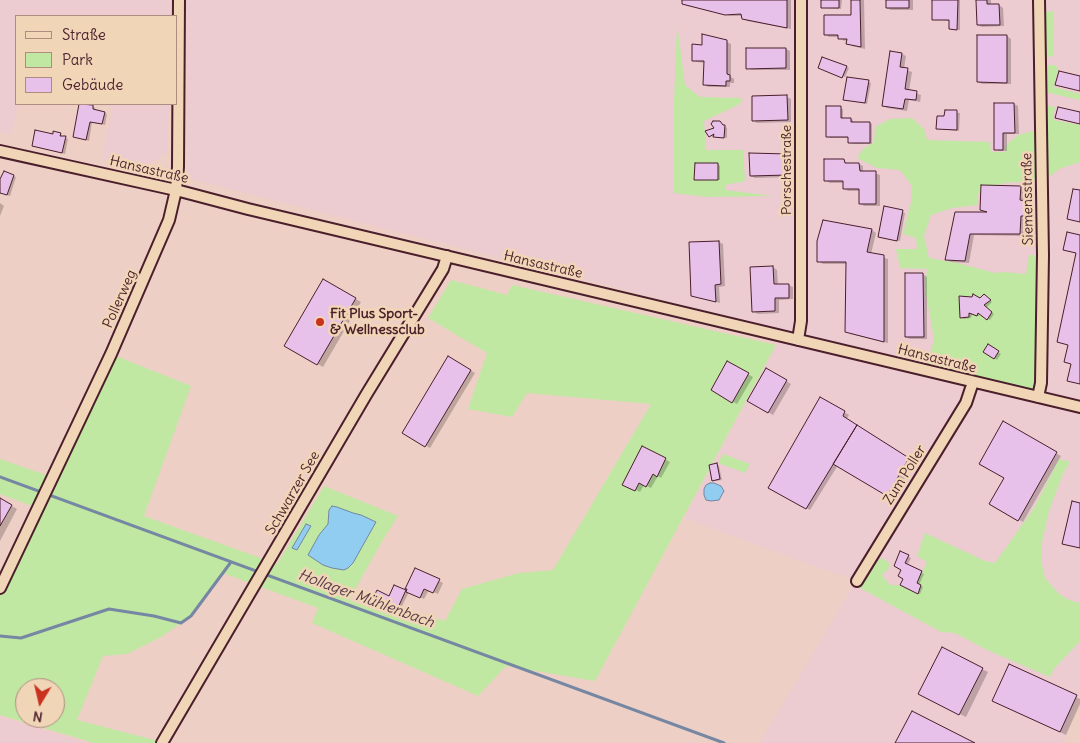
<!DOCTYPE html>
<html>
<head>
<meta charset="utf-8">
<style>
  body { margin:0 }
  #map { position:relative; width:1080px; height:743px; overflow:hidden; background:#eecfc6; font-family:Delius,sans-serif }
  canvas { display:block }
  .legend { position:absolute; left:15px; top:15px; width:162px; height:90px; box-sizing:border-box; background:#f1d5b7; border:1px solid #ae8c7f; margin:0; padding:6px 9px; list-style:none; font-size:15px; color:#4a1f2b }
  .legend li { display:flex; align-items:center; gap:10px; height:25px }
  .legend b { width:25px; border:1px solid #ae8c7f }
  .north { position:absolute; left:15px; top:678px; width:50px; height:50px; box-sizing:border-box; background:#f1d5b7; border:1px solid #ae8c7f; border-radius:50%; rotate:189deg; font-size:14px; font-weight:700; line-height:20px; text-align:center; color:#4a1f2b }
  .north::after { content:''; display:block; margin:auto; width:18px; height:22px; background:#c8321e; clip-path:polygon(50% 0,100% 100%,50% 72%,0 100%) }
</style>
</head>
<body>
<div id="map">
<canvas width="1080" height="743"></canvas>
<ul class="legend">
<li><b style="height:6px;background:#f1d5b7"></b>Straße</li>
<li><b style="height:14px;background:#c0e8a3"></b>Park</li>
<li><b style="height:14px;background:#e8c1ea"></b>Gebäude</li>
</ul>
<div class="north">N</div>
</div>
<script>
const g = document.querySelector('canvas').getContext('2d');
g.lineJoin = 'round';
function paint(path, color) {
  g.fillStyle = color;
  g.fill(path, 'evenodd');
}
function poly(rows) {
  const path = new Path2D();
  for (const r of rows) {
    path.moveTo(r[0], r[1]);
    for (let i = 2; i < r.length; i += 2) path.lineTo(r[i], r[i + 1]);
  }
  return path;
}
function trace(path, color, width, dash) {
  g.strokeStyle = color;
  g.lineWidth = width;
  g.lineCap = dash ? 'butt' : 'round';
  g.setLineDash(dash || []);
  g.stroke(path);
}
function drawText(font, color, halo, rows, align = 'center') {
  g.font = font + ' Delius,sans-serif';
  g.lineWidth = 5;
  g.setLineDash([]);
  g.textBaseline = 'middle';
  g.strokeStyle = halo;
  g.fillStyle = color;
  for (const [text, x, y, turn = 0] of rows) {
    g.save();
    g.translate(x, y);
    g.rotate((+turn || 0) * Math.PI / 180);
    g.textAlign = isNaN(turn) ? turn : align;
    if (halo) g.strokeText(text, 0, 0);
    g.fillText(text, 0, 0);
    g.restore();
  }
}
const built = poly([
  [0,0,172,0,171,16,16,16,16,104,18,104,11,134,0,132],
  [186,0,1080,0,1080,693,1063,743,760,743,856,581,684,518,776,346,781,330,188,178],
  [100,104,169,104,167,153,145,166,102,159,113,107],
  [0,717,88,743,0,743]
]);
const green = poly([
  [1053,11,1054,56,1040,58,1039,13],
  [677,24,685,85,700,97,742,98,740,104,704,121,706,150,743,150,745,181,725,185,725,190,773,196,707,197,674,193,674,102],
  [1049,65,1055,65,1058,68,1054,87,1080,94,1080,100,1040,91,1040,69],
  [1047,105,1055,107,1053,120,1080,125,1080,162,1059,169,1045,180,1005,183,988,187,978,194,978,205,952,208,931,215,924,236,929,258,957,263,995,273,1003,272,1026,274,1029,255,1043,255,1038,397,926,371,934,339,925,288,927,269,900,268,896,249,917,249,916,238,903,234,911,202,912,186,900,170,877,168,857,158,863,149,874,142,875,127,890,119,912,118,924,129,927,140,990,142,991,152,1005,152,1007,144,1018,135,1045,128],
  [451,280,507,295,512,285,776,345,595,681,506,666,478,696,312,623,318,608,223,573,191,616,161,637,127,654,103,656,77,720,166,743,94,743,0,715,0,588,38,508,0,494,0,459,52,477,111,354,191,386,144,516,277,564,324,486,398,516,384,538,349,600,408,622,415,613,445,621,462,589,519,573,553,570,651,404,527,393,512,417,468,409,487,353,428,318],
  [25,688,55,688,55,718,25,718],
  [723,454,750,464,745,473,718,463],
  [1059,459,1070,462,1063,474,1049,511,1041,547,1042,565,1045,578,1059,594,1069,600,1080,603,1080,641,1054,669,1050,677,987,650,955,633,941,632,860,588,874,563,882,558,889,563,889,568,882,575,890,585,900,585,918,593,921,585,917,583,927,562,917,556,925,533,985,561,995,563,1034,508]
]);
const water = poly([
  [710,483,714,483,721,486,724,491,719,500,711,501,706,500,704,495,704,489,706,485,710,483],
  [332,506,337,507,353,513,361,515,376,522,353,563,348,568,344,570,332,568,323,565,308,555,319,535,328,524,329,510,332,506],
  [306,524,311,526,297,550,292,548,306,524]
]);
const shadow = poly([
  [683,0,791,0,791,29,747,21,743,18,743,16,731,16,688,6,683,3],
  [822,0,842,0,841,9,825,8,822,7],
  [852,0,864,0,865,49,852,46,848,43,848,40,844,41,840,37,829,37,825,34,852,16],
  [887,0,913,0,913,10,891,10,887,8],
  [934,0,960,0,960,30,950,29,950,21,933,19],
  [977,0,991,0,991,6,999,5,1003,8,1004,26,982,27,978,25],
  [1007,36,1011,39,1011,84,982,84,978,82],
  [727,42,731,44,731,77,734,79,734,83,730,83,730,87,708,87,704,84,705,63,697,62,693,60,703,46],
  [786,49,790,51,790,70,752,70,748,68],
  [891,52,902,54,906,56,904,69,912,72,909,91,921,95,920,102,909,100,907,111,887,108,883,105],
  [846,67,849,68,845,77,820,68],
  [868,82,871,83,867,104,845,99],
  [787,97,791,99,791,122,757,123,753,120],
  [81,104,93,106,95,108,95,111,107,114,105,125,92,122,89,141,74,137],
  [995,104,1014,104,1018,106,1019,134,1007,134,1007,151,999,151,995,149],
  [840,108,843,109,843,119,851,119,853,120,853,123,870,123,872,124,872,144,852,144,850,142,850,138,830,138,827,136],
  [946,111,960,113,959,131,938,129,946,118],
  [720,122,727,128,727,138,710,136,707,132],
  [60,134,63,137,68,139,65,154,33,146,54,135],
  [788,155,792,158,792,177,755,178,751,176],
  [844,161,848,164,859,164,863,166,863,173,875,173,880,175,880,206,864,206,860,203,860,191,848,191,844,188,844,183,830,183,825,180],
  [718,164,720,166,720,180,698,180,696,179],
  [4,172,16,177,10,196,0,193,0,180],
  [1021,187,1025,190,1024,202,1029,204,1029,217,1025,217,1024,236,974,235,969,263,951,262,947,260,987,213,981,209],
  [0,203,4,206,0,216],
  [885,208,905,213,900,241,882,238],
  [824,221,872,230,876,233,871,254,888,259,888,343,851,334,847,331,847,264,823,264,818,261],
  [719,242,723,244,725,286,719,287,720,303,692,295],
  [773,267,777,270,778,285,788,285,793,287,793,299,779,300,779,313,758,314,753,311],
  [923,274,927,277,927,339,910,339,906,337,906,275],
  [324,281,361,302,323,367,286,346],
  [987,297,992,302,986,308,994,314,990,320,980,313,979,316,972,314,971,318,964,319,961,317,980,299],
  [989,346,1001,354,997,360,985,352],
  [448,358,475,373,430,448,404,433],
  [728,363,753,377,737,404,712,390],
  [766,369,791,384,773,415,748,400],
  [821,399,849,415,846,420,914,463,893,498,838,465,810,510,770,487],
  [1003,423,1061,456,1023,522,991,504,1006,478],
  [643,448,670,462,661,478,658,476,651,488,644,485,640,492,624,484],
  [716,464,719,466,722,480,715,481,713,480],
  [0,499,17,509,0,541],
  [901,553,911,558,907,566,924,574,919,585,923,587,920,594,901,585,904,580],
  [416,570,443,583,438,594,429,590,424,599,409,592,399,612,374,600,378,592,390,598,395,586,407,592,409,589,407,588],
  [1010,665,1080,699,1080,704,1066,735,999,703],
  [982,669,988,672,966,717,925,697]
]);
const stream = poly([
  [0,477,724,743],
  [0,636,21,638,109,609,154,616,181,623,191,616,231,562]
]);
const building = poly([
  [682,0,787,0,787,28,742,19,741,14,725,15,682,4,682,0],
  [821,0,839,0,839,8,821,8,821,0],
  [851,0,860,0,861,47,846,44,847,39,838,39,838,35,824,35,824,15,851,15,851,0],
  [886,0,909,0,909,8,886,8,886,0],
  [932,0,958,0,957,30,949,29,949,20,932,20,932,0],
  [976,0,987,0,987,4,999,4,1000,25,977,25,976,0],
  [702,34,727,40,727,74,730,75,730,81,726,81,726,86,703,85,704,61,692,61,692,44,702,45,702,34],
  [977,35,1007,35,1007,83,977,82,977,35],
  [746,48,786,48,786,68,746,69,746,48],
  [890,51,902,53,900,67,908,68,905,89,917,91,916,100,905,99,903,109,882,106,890,51],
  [822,57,847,66,842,78,818,68,822,57],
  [1059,71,1080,76,1080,91,1055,85,1059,71],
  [847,77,869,80,865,103,843,100,847,77],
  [787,95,788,120,752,121,752,96,787,95],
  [994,103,1014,103,1015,133,1003,133,1003,150,994,150,994,103],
  [79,104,93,105,93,109,105,112,102,124,90,122,86,140,73,137,79,104],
  [826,106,841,106,841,118,851,118,851,122,870,122,870,143,848,143,848,137,826,137,826,106],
  [1058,107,1080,112,1080,124,1055,118,1058,107],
  [945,110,957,110,957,130,936,129,937,116,944,116,945,110],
  [713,121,720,121,723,125,725,125,724,138,713,137,714,134,709,137,705,131,714,128,711,124,713,121],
  [35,130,53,134,53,131,61,133,60,136,66,136,62,153,32,146,35,130],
  [749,153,788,154,788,175,750,176,749,153],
  [824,159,844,159,845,163,859,163,860,171,876,171,876,204,859,204,859,189,843,189,843,181,824,181,824,159],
  [695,163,718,163,718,180,694,180,695,163],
  [4,171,14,175,7,195,0,193,0,179,4,171],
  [981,185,1021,186,1020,200,1025,201,1025,216,1021,216,1020,234,970,234,965,261,945,260,955,212,987,212,980,210,981,185],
  [1073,189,1080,190,1080,222,1067,219,1073,189],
  [884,206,903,210,897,241,878,237,884,206],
  [823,220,872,229,867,252,884,255,884,342,845,332,846,262,817,262,817,241,823,220],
  [1067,232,1080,235,1080,384,1067,381,1071,364,1064,362,1068,345,1057,342,1076,253,1063,250,1067,232],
  [719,241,721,284,715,285,716,302,691,296,689,242,719,241],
  [773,266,774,284,789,284,789,298,775,298,775,311,752,312,750,267,773,266],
  [905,273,923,273,924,337,905,337,905,273],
  [323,279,356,298,317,365,284,346,323,279],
  [973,294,980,298,984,294,991,300,984,305,992,312,987,320,978,313,977,316,969,313,969,317,960,318,959,296,972,297,973,294],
  [988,344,999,351,994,359,983,352,988,344],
  [448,356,471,370,425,447,402,433,448,356],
  [727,361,749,373,732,403,711,390,727,361],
  [766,368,787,380,768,413,747,401,766,368],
  [820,397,845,411,843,416,857,425,806,509,768,488,820,397],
  [1003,421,1057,452,1018,521,989,504,1004,478,979,464,1003,421],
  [857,425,909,458,887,496,833,464,857,425],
  [642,446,666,458,657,477,653,474,646,487,639,483,635,491,622,485,642,446],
  [717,463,720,479,712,481,709,465,717,463],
  [0,498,12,505,0,526,0,498],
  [1072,501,1080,503,1080,548,1062,544,1072,501],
  [900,551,909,555,905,563,922,571,917,583,921,585,918,594,900,585,903,579,898,576,901,570,894,566,900,551],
  [415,568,440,579,433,593,424,589,420,598,406,592,407,589,405,589,415,568],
  [394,585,406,590,396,612,372,600,377,590,389,596,394,585],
  [942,647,983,668,959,715,918,694,942,647],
  [1009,664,1077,695,1060,732,992,701,1009,664],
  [912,711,975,743,895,743,912,711]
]);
const minor = poly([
  [0,151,176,190,248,209,1080,407],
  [798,340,801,321,801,0],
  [1038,397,1041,383,1043,255,1039,0],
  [857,581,966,403,973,382],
  [0,588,111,354,169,220,176,190,178,167,179,0],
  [162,743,366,395,443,269,447,256]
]);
const markers = [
  [320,322,5,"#c8321e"]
];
const streetNames = [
  ["Hansastraße",149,170,13],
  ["Porschestraße",787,170,-90],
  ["Siemensstraße",1028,199,-91],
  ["Hansastraße",543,265,13],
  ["Pollerweg",120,299,-66],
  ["Hansastraße",937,359,14],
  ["Zum Poller",905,475,-58],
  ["Schwarzer See",293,493,-60]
];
const poiNames = [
  ["Fit Plus Sport-",330,314],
  ["& Wellnessclub",330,330]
];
const waterNames = [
  ["Hollager Mühlenbach",366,599,20]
];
paint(built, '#eccbd1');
paint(green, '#c0e8a3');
paint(water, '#91ccf1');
trace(water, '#7587a2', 1);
paint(shadow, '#0003');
trace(stream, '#7587a2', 3);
paint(building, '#e8c1ea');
trace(building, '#4a1f2b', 1);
trace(minor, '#4a1f2b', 14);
trace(minor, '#f1d5b7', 10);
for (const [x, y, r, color] of markers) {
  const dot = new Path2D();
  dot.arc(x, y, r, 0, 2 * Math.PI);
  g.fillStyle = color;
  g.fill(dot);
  trace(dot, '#f1d5b7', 2);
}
drawText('14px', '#4a1f2b', '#f1d5b7', streetNames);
drawText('bold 14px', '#4a1f2b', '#f1d5b7', poiNames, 'left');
drawText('italic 15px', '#553949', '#f1d5b7', waterNames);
</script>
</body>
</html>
